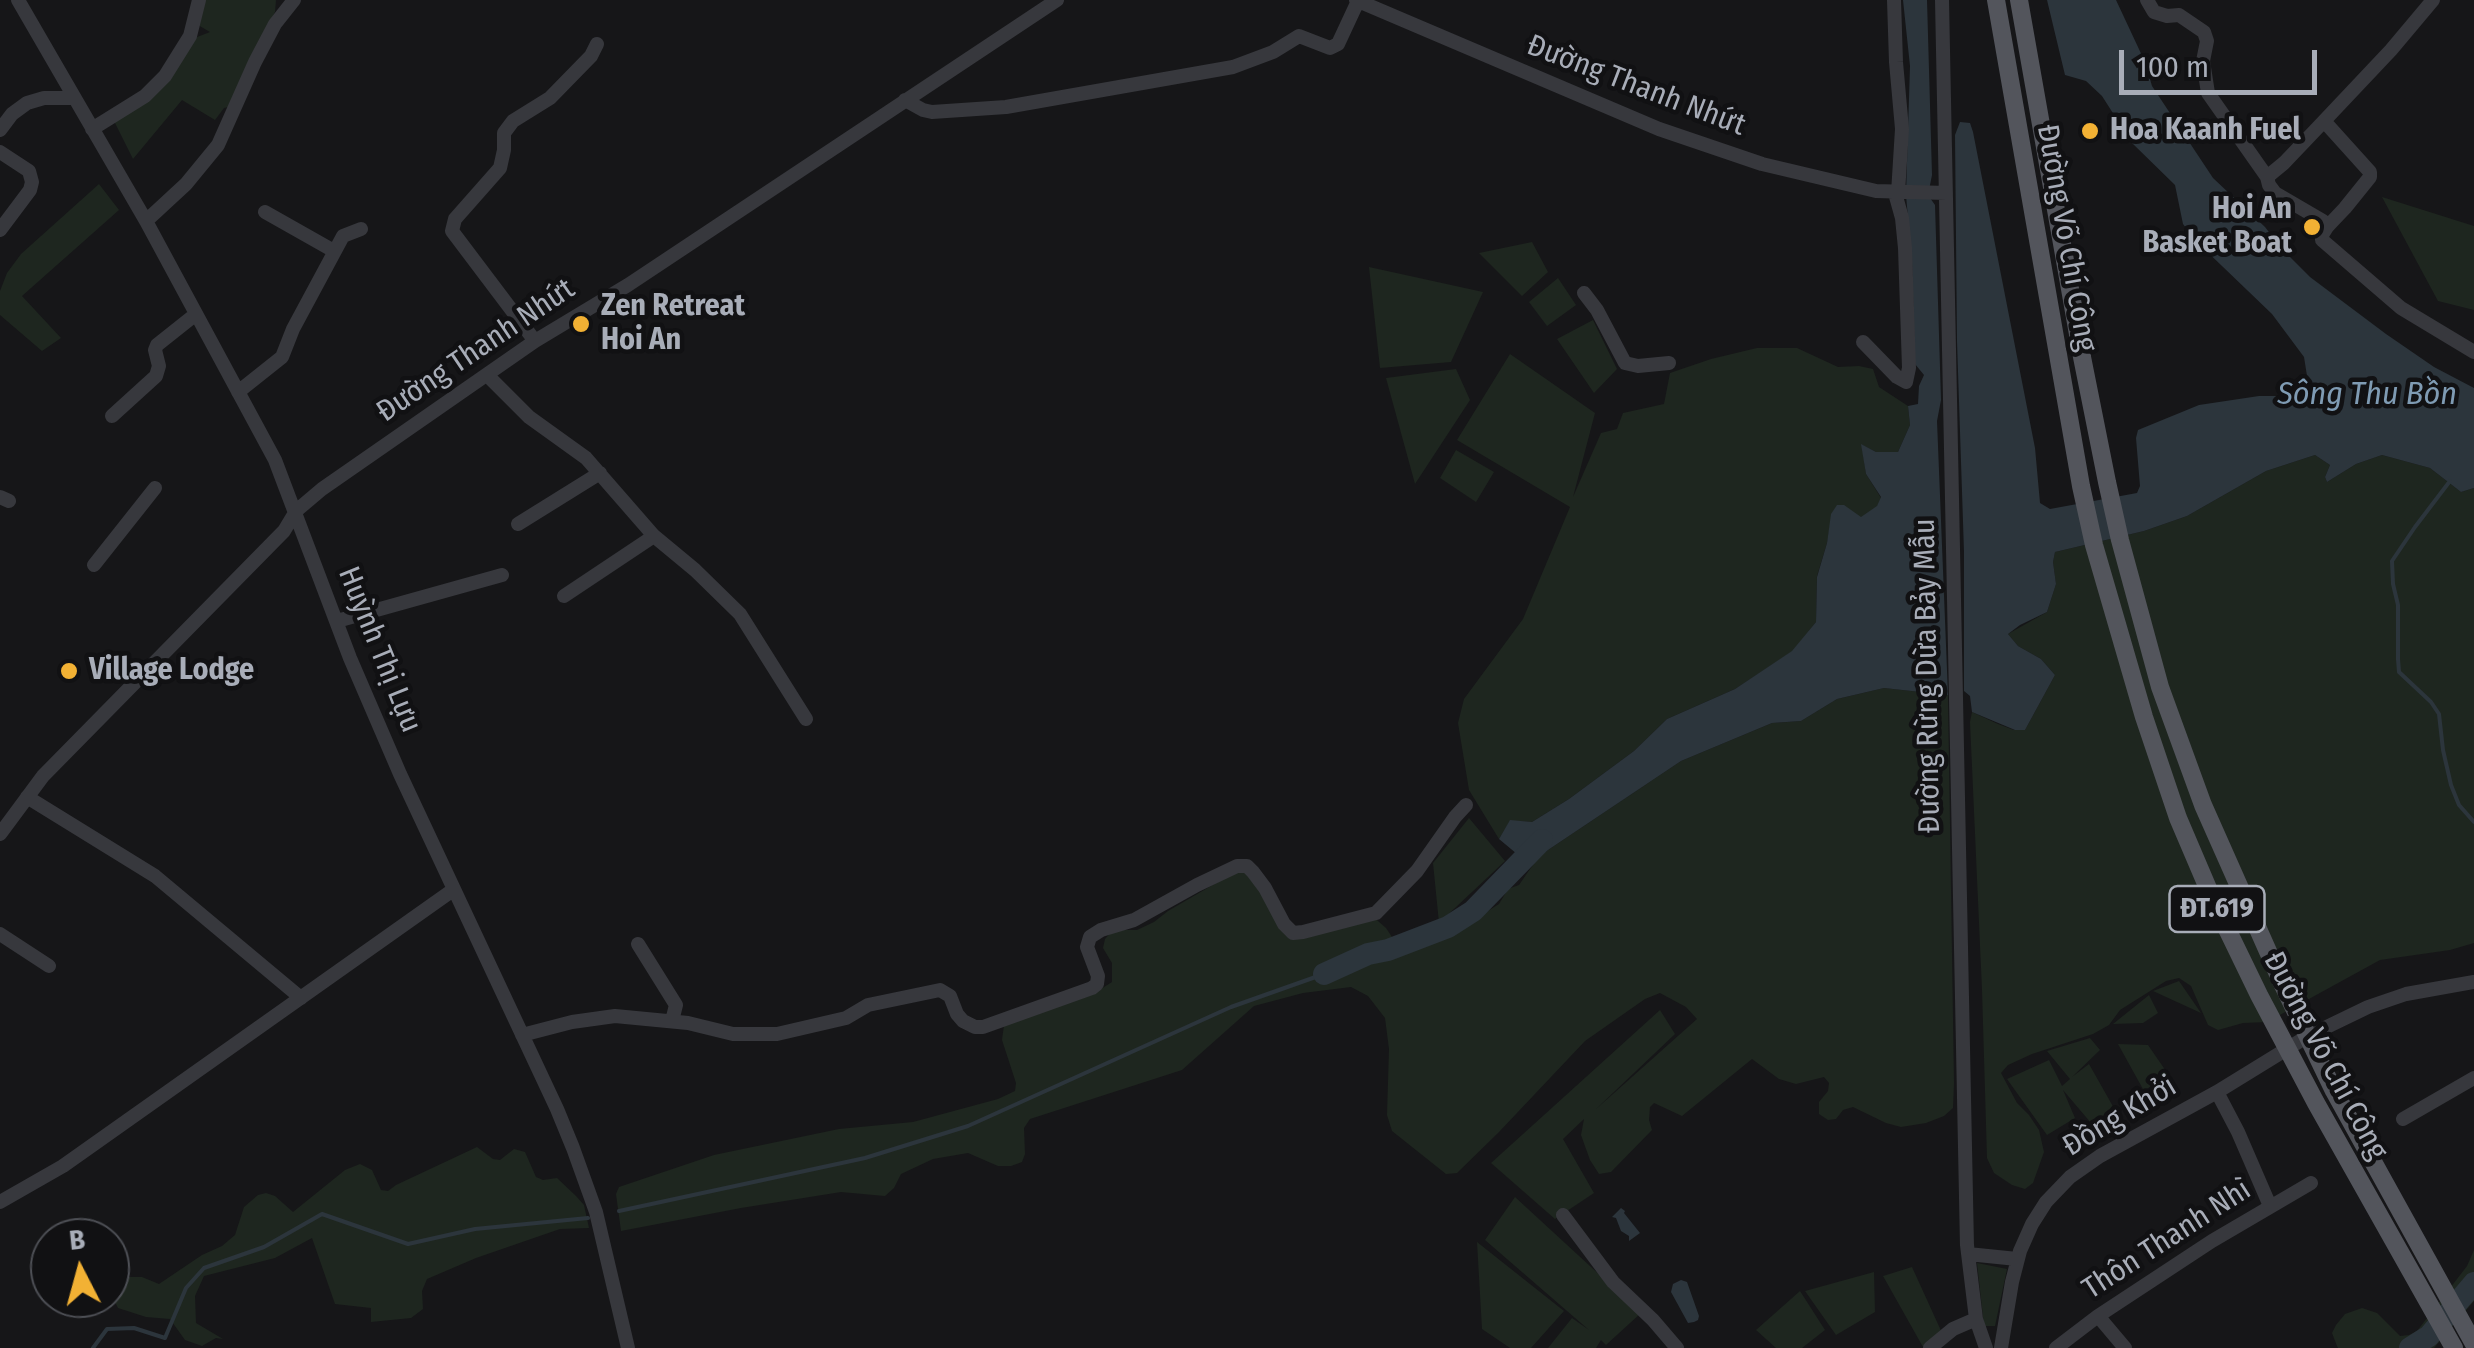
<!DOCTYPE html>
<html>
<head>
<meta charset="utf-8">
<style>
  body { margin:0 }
  #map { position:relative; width:2474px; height:1348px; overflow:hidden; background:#161618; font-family:"Fira Sans Condensed",sans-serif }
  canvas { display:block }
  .north { position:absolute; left:30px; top:1218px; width:100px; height:100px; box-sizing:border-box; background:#111113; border:2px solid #4d4f55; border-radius:50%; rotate:354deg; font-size:28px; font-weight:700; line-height:40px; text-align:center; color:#a8adb8 }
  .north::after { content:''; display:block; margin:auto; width:35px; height:45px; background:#f2b134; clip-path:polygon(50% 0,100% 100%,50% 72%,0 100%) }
  .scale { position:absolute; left:2119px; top:50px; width:198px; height:45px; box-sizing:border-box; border:5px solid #a8adb8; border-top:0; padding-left:12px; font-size:30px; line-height:35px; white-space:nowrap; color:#a8adb8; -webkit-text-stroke:8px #111113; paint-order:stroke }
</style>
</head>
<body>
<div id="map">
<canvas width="2474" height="1348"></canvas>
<div class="north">B</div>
<div class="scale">100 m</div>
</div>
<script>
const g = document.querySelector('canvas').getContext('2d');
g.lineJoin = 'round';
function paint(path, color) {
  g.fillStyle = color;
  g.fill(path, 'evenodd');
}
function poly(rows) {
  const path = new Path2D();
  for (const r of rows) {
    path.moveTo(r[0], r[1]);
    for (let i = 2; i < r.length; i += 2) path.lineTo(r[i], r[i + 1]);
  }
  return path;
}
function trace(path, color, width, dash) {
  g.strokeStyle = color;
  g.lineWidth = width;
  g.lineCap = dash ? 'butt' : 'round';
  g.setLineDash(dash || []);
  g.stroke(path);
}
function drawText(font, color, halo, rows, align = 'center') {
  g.font = font + ' "Fira Sans Condensed",sans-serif';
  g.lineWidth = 9;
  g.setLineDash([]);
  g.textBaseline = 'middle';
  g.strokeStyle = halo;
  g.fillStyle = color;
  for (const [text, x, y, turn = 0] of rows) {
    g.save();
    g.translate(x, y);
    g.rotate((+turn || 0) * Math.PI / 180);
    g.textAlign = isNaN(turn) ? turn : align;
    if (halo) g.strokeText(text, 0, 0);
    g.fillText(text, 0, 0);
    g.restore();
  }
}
const green = poly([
  [196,0,276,0,275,12,243,77,233,106,224,108,215,120,182,100,133,159,111,115,173,68,192,39,210,32,198,25],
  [99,184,119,210,22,296,61,338,42,351,0,315,0,291,7,273,21,254],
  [2382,197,2474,226,2474,310,2438,301],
  [1532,242,1548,272,1522,296,1479,253],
  [1369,267,1483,292,1451,362,1380,368],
  [1558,278,1576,305,1547,326,1529,302],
  [1593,320,1617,369,1594,393,1557,339],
  [1757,348,1797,348,1838,367,1859,366,1873,369,1879,387,1908,406,1910,425,1898,452,1876,452,1862,445,1866,474,1881,498,1877,507,1861,518,1837,506,1832,514,1827,543,1817,576,1816,622,1793,651,1735,689,1667,719,1634,751,1569,799,1532,822,1510,821,1499,839,1469,790,1458,723,1464,699,1523,619,1570,507,1457,440,1510,354,1595,413,1573,497,1601,433,1617,429,1623,413,1664,404,1670,373,1711,359],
  [1456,369,1470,400,1415,484,1386,378],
  [1456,450,1494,472,1476,502,1440,478],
  [2315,455,2330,465,2325,477,2327,482,2356,464,2382,455,2430,468,2461,492,2474,488,2474,943,2450,950,2380,960,2267,1022,2243,1023,2218,1030,2208,1025,2191,986,2179,978,2166,981,2120,1010,2109,1025,2093,1034,2032,1054,2008,1065,2001,1073,2017,1103,2029,1115,2039,1130,2044,1152,2033,1183,2025,1189,2012,1185,1994,1173,1987,1158,1982,990,1970,722,1972,712,1998,724,2014,730,2025,730,2055,675,2041,659,2018,646,2008,634,2047,612,2056,584,2053,562,2055,552,2144,531,2187,516,2266,471],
  [1884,688,1948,695,1954,1083,1953,1108,1944,1116,1926,1123,1901,1127,1886,1123,1853,1107,1843,1110,1836,1119,1828,1120,1819,1114,1819,1102,1828,1091,1829,1083,1824,1077,1796,1084,1779,1079,1752,1059,1682,1116,1654,1103,1650,1107,1649,1120,1652,1130,1611,1172,1599,1174,1590,1160,1581,1135,1584,1119,1563,1139,1594,1193,1555,1219,1491,1163,1660,1010,1675,1034,1595,1110,1697,1019,1686,1007,1660,993,1645,999,1585,1041,1499,1132,1457,1173,1446,1174,1392,1131,1387,1115,1389,1049,1385,1018,1368,996,1351,987,1303,993,1254,1006,1182,1070,1030,1119,1024,1128,1025,1154,1022,1162,1011,1166,998,1166,968,1153,933,1159,901,1174,894,1188,885,1196,841,1192,741,1208,621,1231,616,1194,619,1187,714,1155,839,1129,913,1122,998,1099,1015,1091,1016,1083,1002,1040,1004,1025,1101,989,1112,982,1112,963,1103,948,1105,939,1113,930,1137,930,1154,922,1168,911,1242,868,1292,931,1370,914,1386,928,1402,952,1445,938,1499,904,1508,889,1519,885,1539,856,1681,761,1772,723,1801,721,1837,699],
  [1469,818,1505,861,1439,923,1433,863],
  [2179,981,2201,1013,2153,991],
  [2149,995,2158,1013,2143,1023,2113,1024],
  [2090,1038,2100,1050,2072,1077,2089,1064,2115,1110,2091,1123,2063,1090,2075,1118,2047,1135,2007,1079,2049,1060,2062,1086,2070,1079,2047,1051],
  [2118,1044,2148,1045,2168,1074,2144,1091],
  [477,1147,493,1159,500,1160,514,1149,525,1152,536,1177,543,1180,557,1178,576,1196,584,1205,589,1228,560,1229,476,1258,427,1279,422,1291,423,1309,411,1318,371,1322,371,1308,335,1304,312,1238,275,1258,204,1276,195,1296,196,1323,223,1339,216,1338,202,1346,185,1340,170,1319,146,1317,118,1308,115,1302,113,1291,128,1277,142,1277,159,1284,202,1255,222,1246,235,1235,244,1207,258,1195,266,1193,275,1196,293,1212,345,1170,360,1164,372,1170,381,1190,388,1191,396,1185],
  [1515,1197,1641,1313,1606,1345,1601,1340,1596,1348,1548,1348,1572,1318,1589,1330,1485,1240],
  [1477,1242,1564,1311,1531,1348,1510,1348,1482,1329],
  [2474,1250,2474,1301,2434,1348,2338,1348,2337,1346,2332,1333,2336,1325,2345,1314,2362,1308,2377,1313,2400,1336,2409,1335,2417,1331,2467,1266],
  [1977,1263,2007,1269,1995,1326,1984,1326],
  [1912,1267,1943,1335,1923,1347,1883,1276],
  [1874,1272,1875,1312,1836,1335,1805,1291],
  [1800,1291,1825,1330,1802,1348,1776,1348,1756,1330]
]);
const water = poly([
  [1903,0,1927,0,1932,175,1928,195,1935,205,1941,400,1937,421,1948,695,1884,688,1837,699,1801,721,1772,723,1681,761,1539,856,1523,859,1499,839,1510,820,1532,822,1569,799,1634,751,1667,719,1735,689,1792,651,1816,622,1817,577,1827,543,1831,514,1837,505,1844,505,1861,517,1877,506,1881,497,1866,474,1861,444,1876,452,1898,452,1910,425,1908,406,1918,404,1919,386,1924,375,1915,364,1912,263,1906,195,1910,66],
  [2047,0,2116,0,2145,62,2152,86,2213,178,2265,227,2282,249,2310,277,2386,334,2434,367,2474,388,2474,488,2461,492,2430,468,2382,455,2356,464,2327,482,2325,477,2330,465,2315,455,2266,471,2187,516,2144,531,2055,552,2053,562,2056,584,2047,612,2020,625,2008,634,2018,646,2041,659,2055,675,2025,730,2015,730,1972,712,1970,696,1964,691,1964,552,1957,341,1955,135,1960,122,1970,123,1973,132,2035,448,2040,503,2050,509,2137,493,2140,486,2136,438,2138,430,2199,405,2259,396,2289,396,2302,392,2308,382,2304,357,2272,314,2197,242,2183,224,2175,185,2132,143,2102,96,2086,81,2065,75],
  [1621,1208,1625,1211,1624,1213,1640,1233,1629,1241,1629,1236,1621,1231,1616,1218,1612,1217],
  [1681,1280,1687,1282,1699,1316,1698,1320,1694,1322,1688,1323,1671,1292,1673,1284]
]);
const stream = poly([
  [2450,481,2415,527,2392,561,2393,584,2398,605,2398,659,2399,672,2431,702,2439,714,2443,750,2451,785,2459,805,2474,822],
  [619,1211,865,1158,968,1126,1231,1007,1324,974],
  [93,1348,107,1329,134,1328,165,1338,186,1288,204,1268,264,1247,322,1214,408,1244,475,1229,588,1218]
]);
const river = poly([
  [1324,974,1368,954,1388,950,1448,927,1473,911,1542,840],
  [2410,1348,2429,1336,2474,1283]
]);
const minor = poly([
  [18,0,146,221,275,460,350,658,400,774,557,1109,573,1148,596,1212,628,1348],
  [1356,0,1659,129,1762,164,1876,191,1946,193],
  [1894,0,1896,62,1902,129,1898,193],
  [1942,0,1967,1245,1976,1319,1986,1348],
  [2147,0,2154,12,2167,16,2179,15,2204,32,2207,41,2203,61,2208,93,2267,177,2269,185,2275,193,2323,221,2327,227],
  [905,100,923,110,932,112,1006,107,1233,67,1273,52,1299,36,1330,48,1338,44,1358,1],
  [2324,121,2370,172,2370,177,2345,208,2327,227,2322,235,2322,240,2401,308,2474,352],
  [92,129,145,96,165,76,190,36,199,0],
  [0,130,12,114,27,103,44,98,73,98],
  [0,152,29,171,32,182,30,190,0,230],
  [2267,177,2284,163,2324,121,2391,50,2433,0],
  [265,212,334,251],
  [146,221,186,184,218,145,255,62,275,24,294,0],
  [1584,293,1597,310,1625,363,1638,366,1669,363],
  [535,341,452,231,455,219,500,168,504,150,504,133,513,121,550,98,591,56,597,44],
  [1863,342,1897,377,1906,382,1909,368,1905,248,1902,218,1895,193],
  [488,376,529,417,586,458,654,536,695,570,740,614,806,719],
  [238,392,282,357,293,329,343,236,361,229],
  [112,416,156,376,159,366,155,350,157,345,196,314],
  [0,497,9,501],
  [518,524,600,473],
  [94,565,155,488],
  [564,596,654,536],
  [337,621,502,575],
  [27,797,155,876,301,998],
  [0,834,43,776,284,531,296,511,322,489,535,341,628,285,1057,0],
  [0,934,49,966],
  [638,944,676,1005,672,1021],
  [522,1035,572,1022,615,1016,688,1023,733,1034,777,1034,846,1018,868,1005,940,990,950,996,957,1014,963,1021,975,1027,983,1027,1092,988,1097,984,1098,976,1087,947,1090,937,1101,930,1134,920,1197,885,1237,866,1247,866,1253,872,1265,888,1284,924,1293,933,1303,932,1376,913,1417,871,1455,817,1466,805],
  [2217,1092,2238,1132,2270,1206],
  [2403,1119,2474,1078],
  [0,1202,63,1166,453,890],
  [1563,1215,1613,1282,1653,1320,1677,1348],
  [1968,1254,2017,1259],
  [2098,1316,2125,1348],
  [1930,1348,1953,1329,1976,1319],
  [2001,1348,2012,1282,2020,1251,2032,1224,2046,1202,2070,1177,2100,1156,2217,1092,2308,1036,2368,1007,2406,994,2474,982],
  [2056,1348,2098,1316,2212,1241,2311,1183]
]);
const major = poly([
  [1996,0,2081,486,2094,545,2144,717,2178,818,2213,900,2259,995,2316,1103,2454,1348],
  [2019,0,2082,357,2107,482,2120,540,2160,687,2203,805,2282,983,2334,1091,2474,1344]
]);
const markers = [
  [2090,131,10,"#f2b134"],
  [2312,227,10,"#f2b134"],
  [581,324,10,"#f2b134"],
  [69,671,10,"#f2b134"]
];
const shields = [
  [2217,909,95]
];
const shieldNames = [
  ["ĐT.619",2217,909]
];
const streetNames = [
  ["Đường Thanh Nhứt",1636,86,21],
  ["Đường Võ Chí Công",2066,238,80],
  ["Đường Thanh Nhứt",476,351,-34],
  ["Huỳnh Thị Lựu",379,650,68],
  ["Đường Rừng Dừa Bảy Mẫu",1928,676,-91],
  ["Đường Võ Chí Công",2325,1056,62],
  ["Đồng Khởi",2120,1117,-31],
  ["Thôn Thanh Nhì",2167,1240,-33]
];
const poiNames = [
  ["Hoa Kaanh Fuel",2110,131],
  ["Hoi An",2292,210,"right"],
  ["Basket Boat",2292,244,"right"],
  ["Zen Retreat",601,307],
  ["Hoi An",601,341],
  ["Village Lodge",89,671]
];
const waterNames = [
  ["Sông Thu Bồn",2367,395]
];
paint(green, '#1e261f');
paint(water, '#2c353c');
trace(stream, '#2c353c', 4);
trace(river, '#2c353c', 22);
trace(minor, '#37383d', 14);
trace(major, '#53555c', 18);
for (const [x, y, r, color] of markers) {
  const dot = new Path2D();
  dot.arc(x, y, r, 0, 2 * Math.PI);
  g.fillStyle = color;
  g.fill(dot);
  trace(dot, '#111113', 4);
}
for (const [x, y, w] of shields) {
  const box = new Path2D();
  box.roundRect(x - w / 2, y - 23, w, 46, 8);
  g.fillStyle = '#111113';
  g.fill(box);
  trace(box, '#a8adb8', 2.5);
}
drawText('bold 28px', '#a8adb8', null, shieldNames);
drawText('30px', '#a8adb8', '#111113', streetNames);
drawText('bold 30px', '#a8adb8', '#111113', poiNames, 'left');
drawText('italic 32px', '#7f9bb3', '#111113', waterNames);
</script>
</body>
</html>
